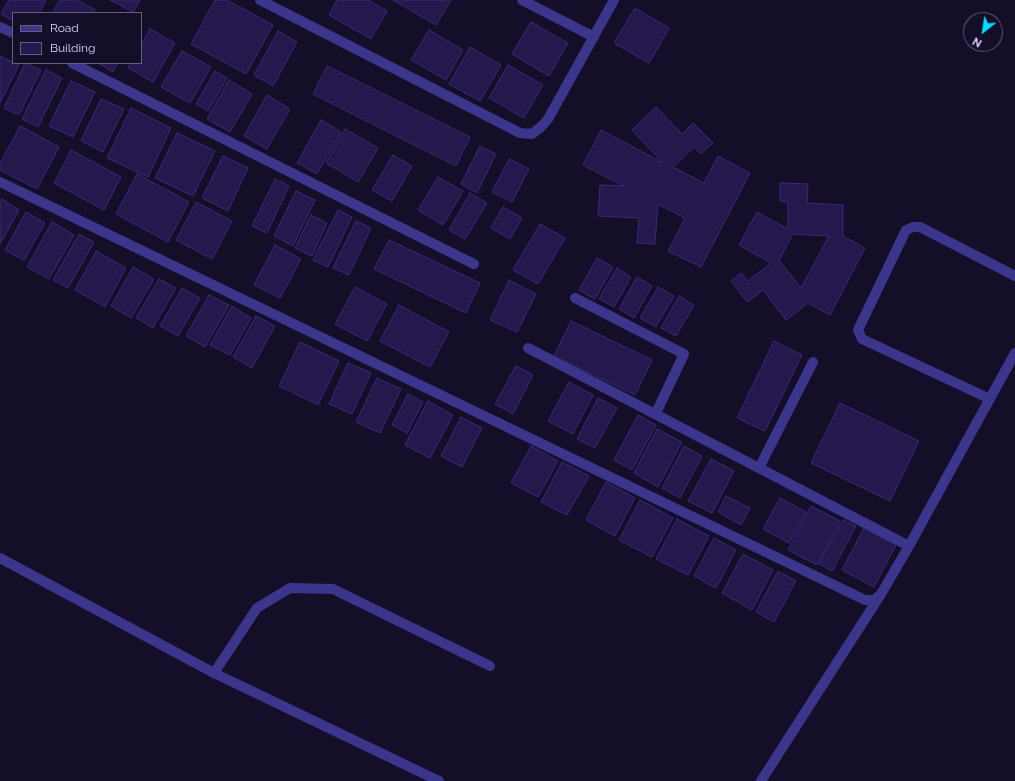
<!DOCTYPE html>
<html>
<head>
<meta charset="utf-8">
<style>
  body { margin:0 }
  #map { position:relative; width:1015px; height:781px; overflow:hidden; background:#140e29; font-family:Raleway,sans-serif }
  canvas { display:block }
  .legend { position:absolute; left:12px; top:12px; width:130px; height:52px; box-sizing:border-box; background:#140e29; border:1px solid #645e7f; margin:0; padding:5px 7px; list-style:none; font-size:12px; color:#dcd6ff }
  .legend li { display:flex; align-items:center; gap:8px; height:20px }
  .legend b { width:20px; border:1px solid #645e7f }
  .north { position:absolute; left:963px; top:12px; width:40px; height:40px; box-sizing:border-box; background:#140e29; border:1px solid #645e7f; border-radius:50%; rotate:210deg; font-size:11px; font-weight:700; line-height:16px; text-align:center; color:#dcd6ff }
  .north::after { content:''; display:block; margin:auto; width:14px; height:18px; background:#02deff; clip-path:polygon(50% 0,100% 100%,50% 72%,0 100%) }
</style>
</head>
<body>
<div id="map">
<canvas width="1015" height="781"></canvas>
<ul class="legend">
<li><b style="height:5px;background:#3b358c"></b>Road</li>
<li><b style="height:11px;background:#25184c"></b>Building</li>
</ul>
<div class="north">N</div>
</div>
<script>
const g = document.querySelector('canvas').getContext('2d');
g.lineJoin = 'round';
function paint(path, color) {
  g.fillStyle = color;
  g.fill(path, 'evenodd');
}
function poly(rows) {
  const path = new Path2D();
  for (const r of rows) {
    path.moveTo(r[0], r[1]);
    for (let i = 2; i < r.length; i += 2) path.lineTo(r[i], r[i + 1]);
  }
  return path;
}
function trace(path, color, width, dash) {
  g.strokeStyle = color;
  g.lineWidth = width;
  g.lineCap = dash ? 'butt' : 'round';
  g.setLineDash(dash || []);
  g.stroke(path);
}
const building = poly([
  [9,0,46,0,39,13,13,13,13,21,1,14,9,0],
  [60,0,77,0,95,10,94,13,52,13,60,0],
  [110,0,140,0,133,12,110,0],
  [215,0,227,0,273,25,246,74,191,44,215,0],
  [337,0,368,0,387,11,371,39,329,15,337,0],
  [393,0,451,0,436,25,393,0],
  [635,8,669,28,649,63,614,43,635,8],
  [531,22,568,43,549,76,512,54,531,22],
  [150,29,175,43,153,82,128,68,131,63,141,63,141,45,150,29],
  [429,30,463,50,446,80,411,60,429,30],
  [278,31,297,42,273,86,254,75,278,31],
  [470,47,501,65,480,101,449,84,470,47],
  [182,51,211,67,190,103,161,87,182,51],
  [0,56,19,65,0,103,0,56],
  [25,63,41,70,19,115,4,108,25,63],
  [98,63,118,63,113,72,98,63],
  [508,65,543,85,524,118,489,98,508,65],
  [327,66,470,137,456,166,313,94,327,66],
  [46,70,62,78,38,127,22,119,46,70],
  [215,71,227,78,208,111,196,104,215,71],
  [229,80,252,94,230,132,207,119,229,80],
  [71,81,95,92,73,137,49,126,71,81],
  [267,95,290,109,267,149,244,136,267,95],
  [101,99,124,109,103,152,81,141,101,99],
  [656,107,682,134,693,123,713,143,701,154,694,147,673,167,704,183,718,156,750,173,701,267,668,251,685,218,658,204,655,244,637,243,639,218,598,216,600,185,624,186,583,165,601,130,663,163,632,130,656,107],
  [131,108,171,128,148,177,107,158,131,108],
  [321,120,341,132,317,174,297,163,321,120],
  [20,126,59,147,37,189,0,170,0,164,20,126],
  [345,129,378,148,358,182,326,163,345,129],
  [177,133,215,151,193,196,155,178,177,133],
  [480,146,496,154,477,193,461,184,480,146],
  [71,150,121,177,104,210,54,183,71,150],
  [393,155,412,166,392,201,372,190,393,155],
  [223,156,248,168,228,211,202,198,223,156],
  [509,159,529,169,512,202,492,192,509,159],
  [137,174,189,202,168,242,116,214,137,174],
  [438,177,463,191,443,225,418,210,438,177],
  [275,179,289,186,267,233,252,226,275,179],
  [780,183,808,184,807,203,843,205,843,236,865,248,830,315,808,303,786,320,763,290,747,302,731,281,741,273,748,281,771,263,739,245,757,212,788,229,788,202,780,201,780,183],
  [793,234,829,236,801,288,779,260,793,234],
  [296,191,315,200,293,246,274,236,296,191],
  [470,193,487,203,465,239,449,230,470,193],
  [2,199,19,210,0,244,0,202,2,199],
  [196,202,232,221,212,259,176,240,196,202],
  [503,207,522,218,510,239,491,228,503,207],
  [338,210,352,217,328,267,313,260,338,210],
  [26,212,45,223,24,260,5,250,26,212],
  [311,215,327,223,312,256,295,248,311,215],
  [356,221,371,228,349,275,333,268,356,221],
  [52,222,74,235,49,279,27,267,52,222],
  [540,224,565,238,538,284,513,270,540,224],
  [79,234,94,242,68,288,53,280,79,234],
  [389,240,480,283,466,313,374,269,389,240],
  [275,245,301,259,280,298,254,285,275,245],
  [96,251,126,268,105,307,75,290,96,251],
  [597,258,613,267,595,299,579,290,597,258],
  [133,267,154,279,131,318,111,306,133,267],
  [617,268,631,277,614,307,599,299,617,268],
  [637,277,652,286,634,318,619,309,637,277],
  [159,279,176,288,153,328,136,318,159,279],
  [509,280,536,294,517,332,490,320,509,280],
  [355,287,387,304,367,341,335,324,355,287],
  [658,287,674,296,656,327,640,318,658,287],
  [182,288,200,298,178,336,160,326,182,288],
  [209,295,229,305,205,347,186,336,209,295],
  [679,296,694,305,676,336,661,328,679,296],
  [399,305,449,332,430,367,380,341,399,305],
  [232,306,251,318,230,355,210,345,232,306],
  [256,316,275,326,252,368,233,357,256,316],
  [571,321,652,360,635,395,554,356,571,321],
  [774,341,802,355,765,431,737,418,774,341],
  [300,342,339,361,318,405,279,386,300,342],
  [348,363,371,373,352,414,329,404,348,363],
  [516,366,533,375,513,414,495,404,516,366],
  [377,378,401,389,380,433,356,422,377,378],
  [569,382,593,395,573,434,548,421,569,382],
  [408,394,423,402,407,433,392,425,408,394],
  [598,398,617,408,595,448,577,439,598,398],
  [428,401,453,415,430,458,405,445,428,401],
  [840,403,919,441,890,501,811,463,840,403],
  [638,415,656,425,632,470,614,460,638,415],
  [461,417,482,428,462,467,441,456,461,417],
  [657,429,682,442,658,487,634,473,657,429],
  [531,446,558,461,538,497,511,483,531,446],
  [684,446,702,456,680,498,662,488,684,446],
  [711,459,734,471,712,513,688,501,711,459],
  [562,462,589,476,567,515,541,502,562,462],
  [606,482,635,498,615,536,586,520,606,482],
  [726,496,750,508,741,525,718,512,726,496],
  [780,498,806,512,789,543,763,529,780,498],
  [640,500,673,518,652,557,619,540,640,500],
  [811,506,840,521,817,565,788,550,811,506],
  [677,519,709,536,688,575,656,559,677,519],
  [843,520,856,526,832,571,819,564,843,520],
  [864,528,896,545,874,587,842,570,864,528],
  [714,538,736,550,716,588,694,576,714,538],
  [743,554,773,570,752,610,722,593,743,554],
  [778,571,796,581,774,622,756,612,778,571]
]);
const service = poly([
  [990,399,862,339,858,330,906,230,913,227,920,227,1015,276],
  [214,673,257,608,290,588,333,589,490,666]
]);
const minor = poly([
  [260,0,520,133,532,134,542,126,548,119,614,0],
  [522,0,594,37],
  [0,27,13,33],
  [72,63,474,264],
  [0,182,865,600,874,600,881,594],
  [575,298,684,354,656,413],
  [528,348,909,546],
  [759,468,813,362],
  [0,558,214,673,439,781],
  [761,781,881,594,909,546,1015,353]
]);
paint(building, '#25184c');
trace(building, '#3b297a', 1);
trace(service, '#3b358c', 10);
trace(minor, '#3b358c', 10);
</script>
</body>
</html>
